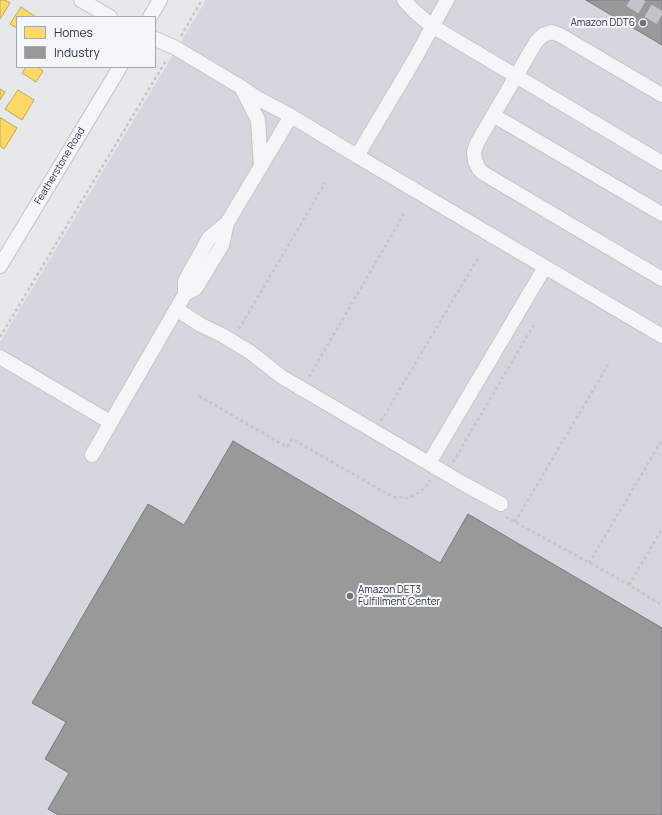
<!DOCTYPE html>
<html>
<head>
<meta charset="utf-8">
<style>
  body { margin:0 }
  #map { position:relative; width:662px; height:815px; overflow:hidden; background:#e6e8ea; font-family:Manrope,sans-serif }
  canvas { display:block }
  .legend { position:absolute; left:16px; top:16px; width:140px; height:52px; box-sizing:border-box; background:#f4f6f9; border:1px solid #a4a8b1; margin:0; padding:5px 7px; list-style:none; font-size:12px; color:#2b3445 }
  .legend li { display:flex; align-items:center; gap:8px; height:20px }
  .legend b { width:20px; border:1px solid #a4a8b1 }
</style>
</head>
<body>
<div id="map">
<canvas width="662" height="815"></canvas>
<ul class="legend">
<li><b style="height:11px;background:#ffd966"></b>Homes</li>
<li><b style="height:11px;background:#999"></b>Industry</li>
</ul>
</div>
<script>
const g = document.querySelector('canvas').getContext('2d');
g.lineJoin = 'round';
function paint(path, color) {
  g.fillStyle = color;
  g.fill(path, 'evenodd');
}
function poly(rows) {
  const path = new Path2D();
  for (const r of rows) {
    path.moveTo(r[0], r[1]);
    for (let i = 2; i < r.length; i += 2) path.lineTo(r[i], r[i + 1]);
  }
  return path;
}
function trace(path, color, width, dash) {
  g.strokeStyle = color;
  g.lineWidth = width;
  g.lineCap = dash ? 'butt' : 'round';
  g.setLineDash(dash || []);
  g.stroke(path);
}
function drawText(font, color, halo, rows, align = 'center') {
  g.font = font + ' Manrope,sans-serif';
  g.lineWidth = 4;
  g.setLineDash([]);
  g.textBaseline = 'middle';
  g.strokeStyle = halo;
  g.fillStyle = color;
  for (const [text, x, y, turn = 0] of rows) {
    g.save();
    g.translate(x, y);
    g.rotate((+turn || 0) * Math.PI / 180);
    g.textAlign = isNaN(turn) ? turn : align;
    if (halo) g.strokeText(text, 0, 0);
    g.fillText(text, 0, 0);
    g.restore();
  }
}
const built = poly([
  [206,0,662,0,662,815,0,815,0,342]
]);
const homes = poly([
  [0,0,5,0,10,3,0,19,0,0],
  [21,7,36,17,17,17,17,28,10,24,21,7],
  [26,67,38,67,43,71,36,82,22,73,26,67],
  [0,89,5,92,0,100,0,89],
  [18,90,34,100,22,120,5,109,18,90],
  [1,118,17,128,4,149,0,146,0,119,1,118]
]);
const industry = poly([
  [586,0,662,0,662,45,586,0],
  [233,441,440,563,468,514,662,628,662,815,58,815,48,809,69,773,45,759,66,722,32,703,148,504,184,525,233,441]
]);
const minorTunnel = poly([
  [630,0,662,19]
]);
const path = poly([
  [181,36,202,0],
  [239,329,325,183],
  [0,337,167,59],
  [309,377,404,214],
  [199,396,287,447,292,439,393,497,409,498,418,493,426,487,430,480],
  [381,421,478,258],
  [453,462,535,323],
  [506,517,619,579,662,605],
  [515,522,608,365],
  [589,563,662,440],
  [629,585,662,529]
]);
const minor = poly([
  [81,0,110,17],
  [404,0,414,11,432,26,662,163],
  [150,17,160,0],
  [155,39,174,47,241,87,257,98,291,116,357,156,413,62,447,0],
  [242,89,258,120,261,167],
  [662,95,560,35,552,32,543,35,536,42,477,143,474,152,475,161,479,169,483,173,662,279],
  [493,115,662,214],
  [357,156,662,336],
  [0,266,120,67],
  [185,294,185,281,209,238,227,223],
  [176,309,201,325,222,335,250,352,282,377,464,484,501,504],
  [0,357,110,422],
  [92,455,185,294,196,288,222,245,227,223,291,116],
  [429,463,545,267]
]);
const markers = [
  [643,23,4,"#6c737f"],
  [350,596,4,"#6c737f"]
];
const poiNames = [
  ["Amazon DDT6",635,23],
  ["Amazon DET3",358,590,"left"],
  ["Fulfillment Center",358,602,"left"]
];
const streetNames = [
  ["Featherstone Road",60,166,-59]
];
paint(built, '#d4d7dd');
paint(homes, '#ffd966');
trace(homes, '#bfa85c', 1);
paint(industry, '#999');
trace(industry, '#787b80', 1);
trace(minorTunnel, '#c1c4c9', 14, [14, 7]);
trace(minor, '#c4c6c8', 16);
trace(path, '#c5c6ca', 2.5, [3, 3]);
trace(minor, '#f5f6f7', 14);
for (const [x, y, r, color] of markers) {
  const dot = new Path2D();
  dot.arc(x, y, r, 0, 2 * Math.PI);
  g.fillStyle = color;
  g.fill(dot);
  trace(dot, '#f4f6f9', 1.5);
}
drawText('10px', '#2b3445', '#f4f6f9', poiNames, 'right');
drawText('10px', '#2b3445', '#f4f6f9', streetNames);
</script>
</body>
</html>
